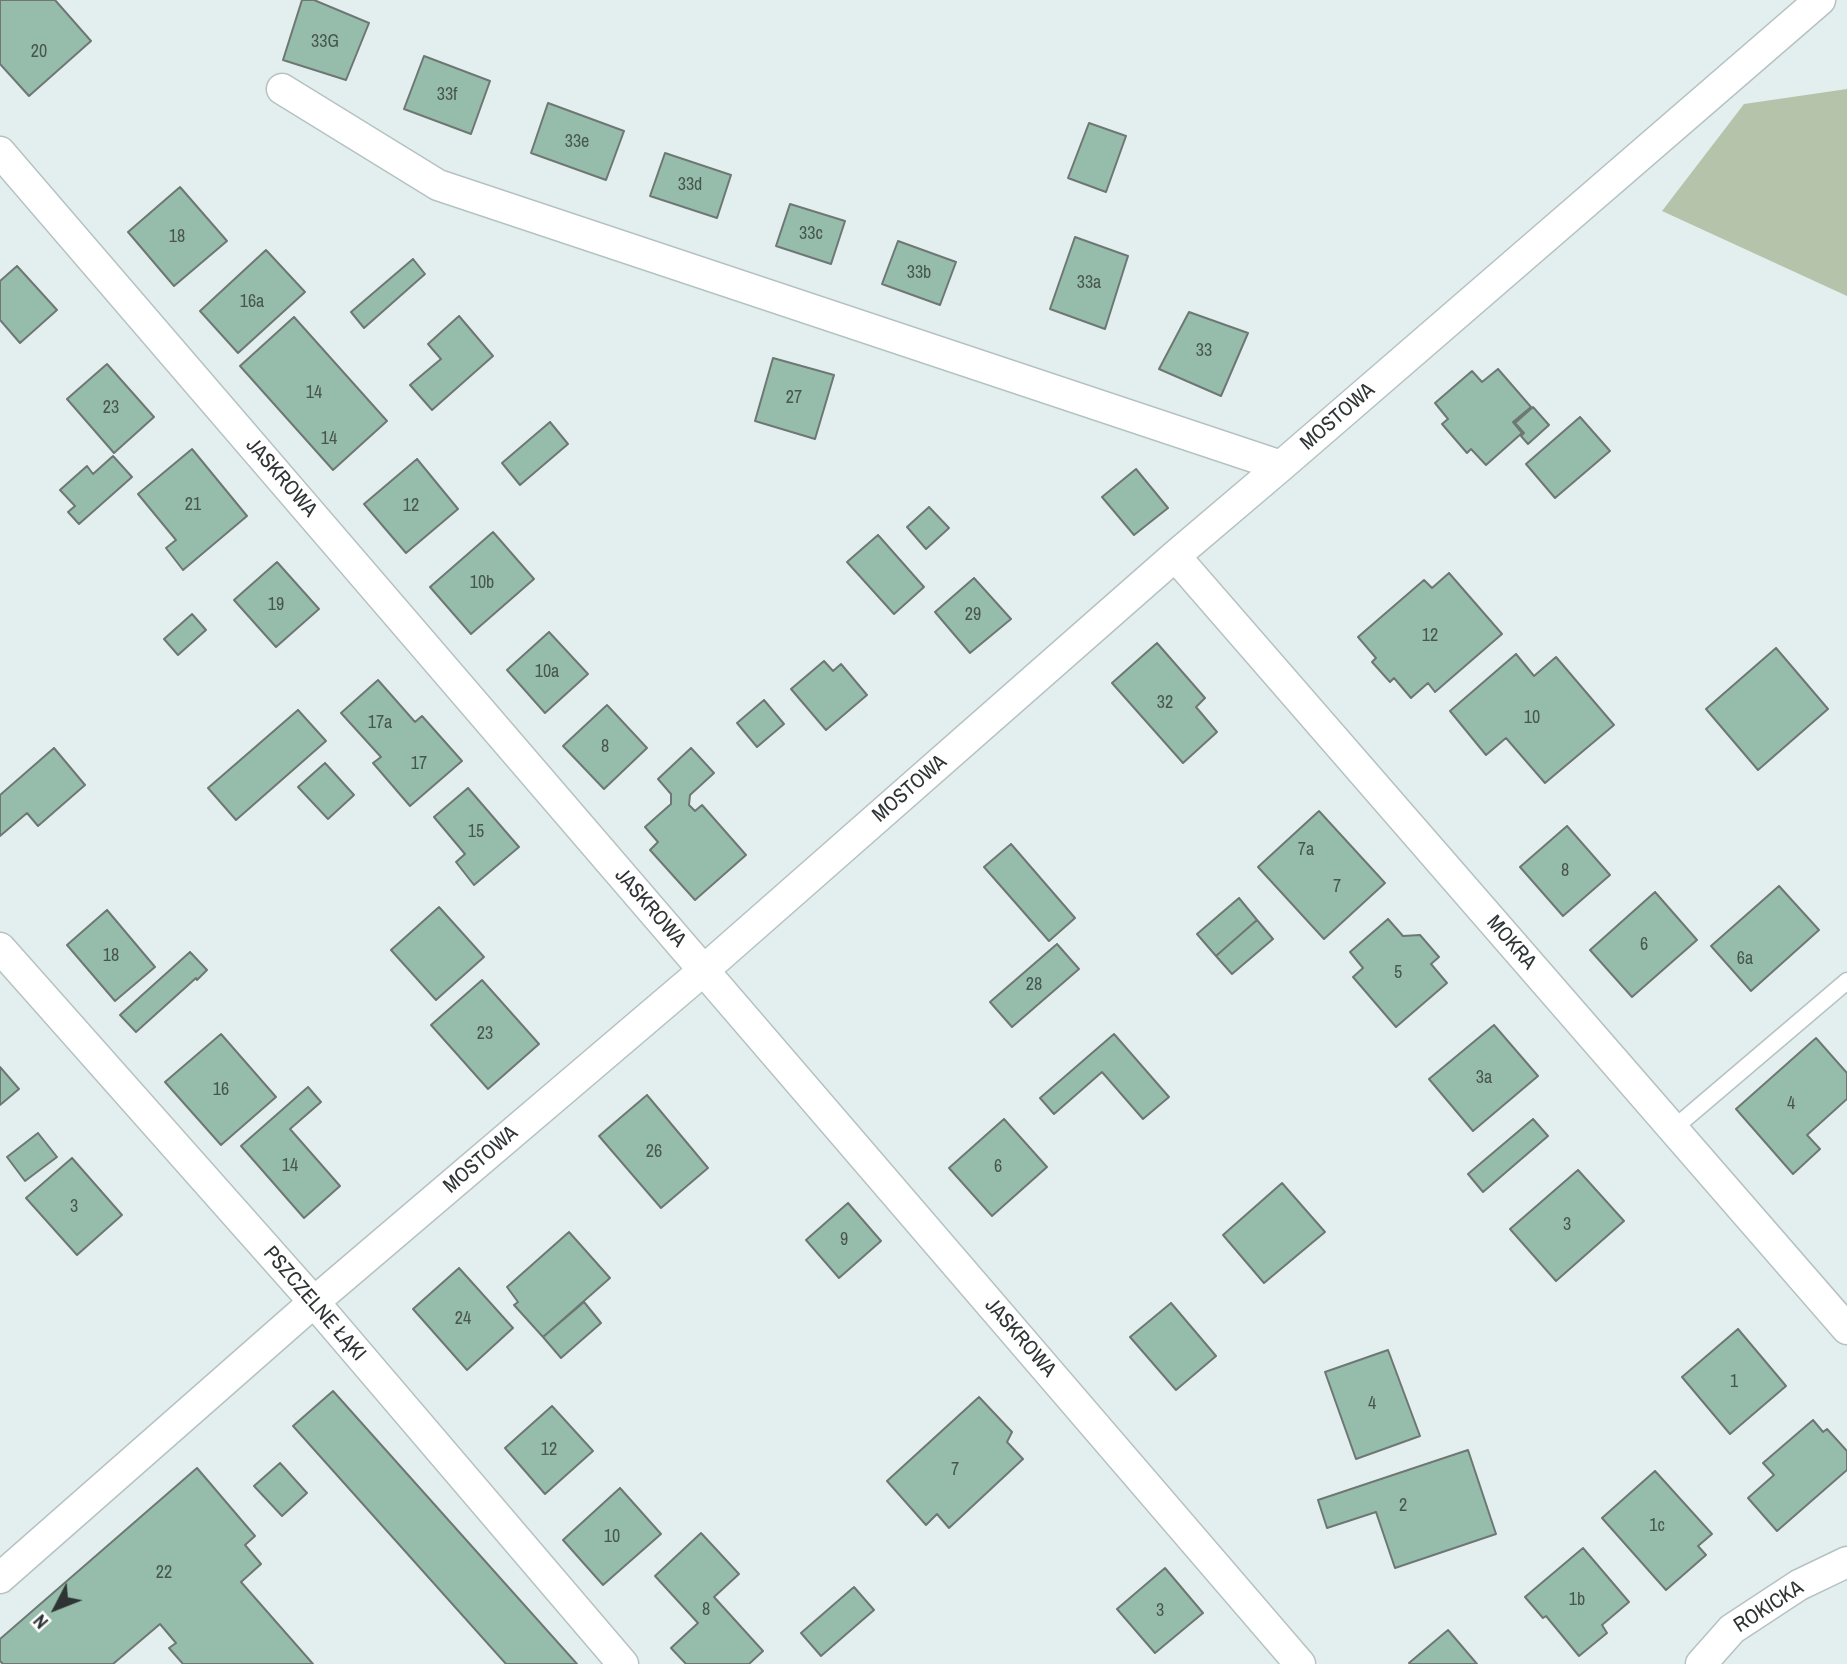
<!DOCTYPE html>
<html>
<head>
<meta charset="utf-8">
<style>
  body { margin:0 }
  #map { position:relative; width:1847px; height:1664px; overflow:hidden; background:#e3efef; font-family:"Archivo Narrow",sans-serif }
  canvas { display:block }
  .north { position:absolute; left:21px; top:1573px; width:70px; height:70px; -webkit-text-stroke:5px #fff; paint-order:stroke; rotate:228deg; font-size:19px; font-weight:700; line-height:28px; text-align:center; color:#2e3333 }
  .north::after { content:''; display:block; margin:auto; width:24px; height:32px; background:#2e3333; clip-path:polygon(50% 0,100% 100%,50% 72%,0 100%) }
</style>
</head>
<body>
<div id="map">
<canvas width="1847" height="1664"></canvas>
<div class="north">N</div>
</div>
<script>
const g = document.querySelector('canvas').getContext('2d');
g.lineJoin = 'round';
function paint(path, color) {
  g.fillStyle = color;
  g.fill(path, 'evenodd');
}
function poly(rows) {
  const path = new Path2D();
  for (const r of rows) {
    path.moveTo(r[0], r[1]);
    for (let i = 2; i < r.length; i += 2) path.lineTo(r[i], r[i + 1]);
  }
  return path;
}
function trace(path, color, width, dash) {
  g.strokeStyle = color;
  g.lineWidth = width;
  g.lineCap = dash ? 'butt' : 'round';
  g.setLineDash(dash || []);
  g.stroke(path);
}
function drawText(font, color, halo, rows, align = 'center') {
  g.font = font + ' "Archivo Narrow",sans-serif';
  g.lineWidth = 5;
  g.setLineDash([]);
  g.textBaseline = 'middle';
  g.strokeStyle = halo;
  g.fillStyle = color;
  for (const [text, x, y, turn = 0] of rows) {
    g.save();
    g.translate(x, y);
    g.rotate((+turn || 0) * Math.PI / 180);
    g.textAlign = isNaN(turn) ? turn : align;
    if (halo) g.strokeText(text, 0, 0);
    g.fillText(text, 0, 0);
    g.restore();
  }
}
const green = poly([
  [1847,89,1847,296,1662,211,1744,104]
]);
const building = poly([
  [0,0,55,0,91,41,29,96,0,64,0,0],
  [302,0,314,0,369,23,346,80,283,60,302,0],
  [424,56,490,81,471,134,404,109,424,56],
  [548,103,624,131,606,180,531,153,548,103],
  [1089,123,1126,136,1106,192,1068,178,1089,123],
  [665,153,731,175,717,218,650,196,665,153],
  [180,187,227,241,174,286,128,232,180,187],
  [790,204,845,221,831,264,776,246,790,204],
  [1075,237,1128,256,1105,329,1050,309,1075,237],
  [898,241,956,262,940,305,882,284,898,241],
  [266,250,305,292,238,353,200,311,266,250],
  [413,259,425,274,364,328,351,312,413,259],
  [17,266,57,310,20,343,0,320,0,281,17,266],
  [1189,312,1248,333,1221,396,1159,369,1189,312],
  [459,316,493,356,432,410,410,385,441,359,428,344,459,316],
  [294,317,387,421,333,470,240,366,294,317],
  [773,358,834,375,815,439,755,421,773,358],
  [107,364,154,417,114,453,67,399,107,364],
  [1498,369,1531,407,1513,422,1522,433,1486,465,1471,449,1467,453,1442,424,1448,419,1435,403,1472,371,1482,382,1498,369],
  [1533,407,1549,425,1528,444,1521,436,1524,433,1515,423,1533,407],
  [1580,417,1610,451,1555,498,1526,464,1580,417],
  [550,422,568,444,520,485,502,463,550,422],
  [192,449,247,516,183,570,166,548,176,540,138,494,192,449],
  [113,456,132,477,79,524,68,512,75,506,60,490,87,466,93,474,113,456],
  [417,459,458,509,406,553,364,504,417,459],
  [1136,469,1168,508,1134,535,1102,497,1136,469],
  [929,507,949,528,926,549,907,527,929,507],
  [493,532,534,579,471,634,430,587,493,532],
  [878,535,924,587,894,614,847,562,878,535],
  [277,562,319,609,276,647,234,600,277,562],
  [1449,573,1502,634,1435,692,1428,683,1411,698,1394,678,1390,682,1372,662,1376,658,1358,637,1424,580,1432,588,1449,573],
  [974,578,1011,619,970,653,935,612,974,578],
  [192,614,206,630,178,655,164,639,192,614],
  [549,632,588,674,545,713,507,670,549,632],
  [1157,643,1205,698,1196,707,1217,732,1183,763,1112,683,1157,643],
  [1776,648,1828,709,1758,770,1706,709,1776,648],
  [1516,654,1534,676,1556,657,1614,725,1545,783,1506,738,1486,755,1450,711,1516,654],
  [824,661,833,671,841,664,867,695,826,730,791,689,824,661],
  [378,680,415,722,422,716,462,761,410,806,373,763,381,757,341,713,378,680],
  [764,700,784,724,757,747,737,723,764,700],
  [607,705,647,748,604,789,563,746,607,705],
  [298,710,326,741,236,820,208,788,298,710],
  [54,748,85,785,38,826,27,813,0,836,0,795,54,748],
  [691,748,714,773,690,795,689,805,695,811,702,805,746,855,695,900,650,850,658,842,645,827,671,804,671,794,658,779,691,748],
  [325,763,354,795,328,819,298,787,325,763],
  [468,788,519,847,474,885,456,862,465,854,434,817,468,788],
  [1319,811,1385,883,1324,939,1258,867,1319,811],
  [1567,826,1610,875,1563,916,1520,867,1567,826],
  [1011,844,1075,918,1049,941,984,867,1011,844],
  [1779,886,1819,930,1751,991,1711,946,1779,886],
  [1655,892,1697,940,1632,997,1590,950,1655,892],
  [1239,898,1257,920,1216,956,1197,934,1239,898],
  [439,907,484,957,436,1000,391,950,439,907],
  [107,910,155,967,115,1001,67,945,107,910],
  [1388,919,1403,936,1420,935,1439,957,1431,964,1447,983,1396,1027,1353,977,1363,968,1350,952,1388,919],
  [1257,920,1273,939,1232,974,1216,956,1257,920],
  [1057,944,1079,969,1012,1027,990,1002,1057,944],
  [190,952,207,970,197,980,196,978,136,1032,120,1015,190,952],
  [482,980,539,1044,488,1089,431,1025,482,980],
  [1494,1025,1538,1076,1473,1131,1429,1079,1494,1025],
  [221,1034,276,1097,221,1145,165,1082,221,1034],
  [1114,1034,1169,1097,1143,1119,1102,1072,1054,1114,1040,1098,1114,1034],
  [1816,1038,1847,1073,1847,1099,1807,1135,1820,1149,1793,1174,1736,1109,1816,1038],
  [0,1067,19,1089,0,1105,0,1067],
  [308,1087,321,1102,290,1129,340,1186,304,1218,241,1146,308,1087],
  [647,1095,708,1168,661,1208,599,1136,647,1095],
  [1004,1119,1047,1167,992,1216,949,1168,1004,1119],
  [1533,1119,1548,1136,1483,1192,1468,1174,1533,1119],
  [38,1133,57,1157,25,1181,7,1157,38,1133],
  [72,1158,122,1215,77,1255,26,1198,72,1158],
  [1578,1170,1624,1221,1556,1281,1510,1229,1578,1170],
  [1282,1183,1325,1232,1264,1283,1223,1235,1282,1183],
  [848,1203,881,1241,839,1278,806,1240,848,1203],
  [569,1232,610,1278,543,1337,514,1305,518,1302,507,1287,569,1232],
  [459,1268,513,1328,467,1370,413,1309,459,1268],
  [584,1302,601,1323,561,1358,543,1337,584,1302],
  [1171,1303,1216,1356,1176,1390,1130,1337,1171,1303],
  [1738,1329,1786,1386,1730,1434,1682,1377,1738,1329],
  [1388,1350,1420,1436,1356,1459,1325,1372,1388,1350],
  [333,1391,577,1664,506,1664,293,1426,333,1391],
  [979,1397,1012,1432,1007,1442,1023,1459,949,1528,937,1514,926,1525,887,1481,979,1397],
  [552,1406,593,1451,545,1494,505,1448,552,1406],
  [1813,1420,1823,1432,1827,1429,1847,1451,1847,1470,1777,1531,1748,1498,1774,1475,1763,1463,1813,1420],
  [1468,1450,1496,1534,1395,1568,1376,1512,1327,1528,1318,1500,1468,1450],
  [280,1463,307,1493,282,1516,254,1486,280,1463],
  [197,1468,255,1536,245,1545,261,1564,241,1582,313,1664,183,1664,169,1648,176,1643,160,1624,113,1664,3,1664,0,1661,0,1639,197,1468],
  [1655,1471,1712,1534,1698,1546,1706,1555,1666,1590,1602,1518,1655,1471],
  [620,1488,661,1534,603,1585,563,1540,620,1488],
  [701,1533,739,1574,714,1597,763,1651,749,1664,686,1664,671,1648,698,1623,655,1576,701,1533],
  [1583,1548,1629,1602,1602,1625,1607,1633,1579,1656,1546,1616,1543,1618,1525,1597,1583,1548],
  [1165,1568,1203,1613,1155,1653,1117,1609,1165,1568],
  [854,1587,874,1610,821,1656,801,1633,854,1587],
  [1448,1630,1477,1664,1410,1664,1409,1663,1448,1630]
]);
const service = poly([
  [1673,1129,1847,981]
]);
const minor = poly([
  [282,89,438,185,1281,466],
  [0,152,1300,1664],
  [1175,556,1847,1329],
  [0,948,314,1302,623,1664],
  [0,1578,314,1302,704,970,1175,556,1281,466,1820,0],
  [1701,1664,1732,1629,1799,1585,1847,1562]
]);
const numberNames = [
  ["33G",325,42],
  ["20",39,52],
  ["33f",447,95],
  ["33e",577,142],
  ["33d",690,185],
  ["33c",811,234],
  ["18",177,237],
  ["33b",919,273],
  ["33a",1089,283],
  ["16a",252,302],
  ["33",1204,351],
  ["14",314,393],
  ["27",794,398],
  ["23",111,408],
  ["14",329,439],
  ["21",193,505],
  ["12",411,506],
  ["10b",482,583],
  ["19",276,605],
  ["29",973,615],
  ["12",1430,636],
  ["10a",547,672],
  ["32",1165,703],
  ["10",1532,718],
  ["17a",380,723],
  ["8",605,747],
  ["17",419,764],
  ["15",476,832],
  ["7a",1306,850],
  ["8",1565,871],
  ["7",1337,887],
  ["6",1644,945],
  ["18",111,956],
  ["6a",1745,959],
  ["5",1398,973],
  ["28",1034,985],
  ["23",485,1034],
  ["3a",1484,1078],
  ["16",221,1090],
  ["4",1791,1104],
  ["26",654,1152],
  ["14",290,1166],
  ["6",998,1167],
  ["3",74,1207],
  ["3",1567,1225],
  ["9",844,1240],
  ["24",463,1319],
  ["1",1734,1382],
  ["4",1372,1404],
  ["12",549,1450],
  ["7",955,1470],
  ["2",1403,1506],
  ["1c",1657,1526],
  ["10",612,1537],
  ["22",164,1573],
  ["1b",1577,1600],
  ["8",706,1610],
  ["3",1160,1611]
];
const streetNames = [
  ["MOSTOWA",1338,417,-41],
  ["JASKROWA",281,478,49],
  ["MOSTOWA",910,789,-41],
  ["JASKROWA",650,908,49],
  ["MOKRA",1511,943,49],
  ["MOSTOWA",481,1160,-41],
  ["PSZCZELNE ŁĄKI",314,1304,49],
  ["JASKROWA",1020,1338,49],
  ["ROKICKA",1769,1607,-33]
];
paint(green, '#b6c3ab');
paint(building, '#96bdab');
trace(building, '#6e7773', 2);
trace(service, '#b6c2c2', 19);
trace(minor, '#b6c2c2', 33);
trace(service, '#fff', 16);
trace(minor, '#fff', 30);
drawText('18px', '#485651', null, numberNames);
drawText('21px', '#2e3333', '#fff', streetNames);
</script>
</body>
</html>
